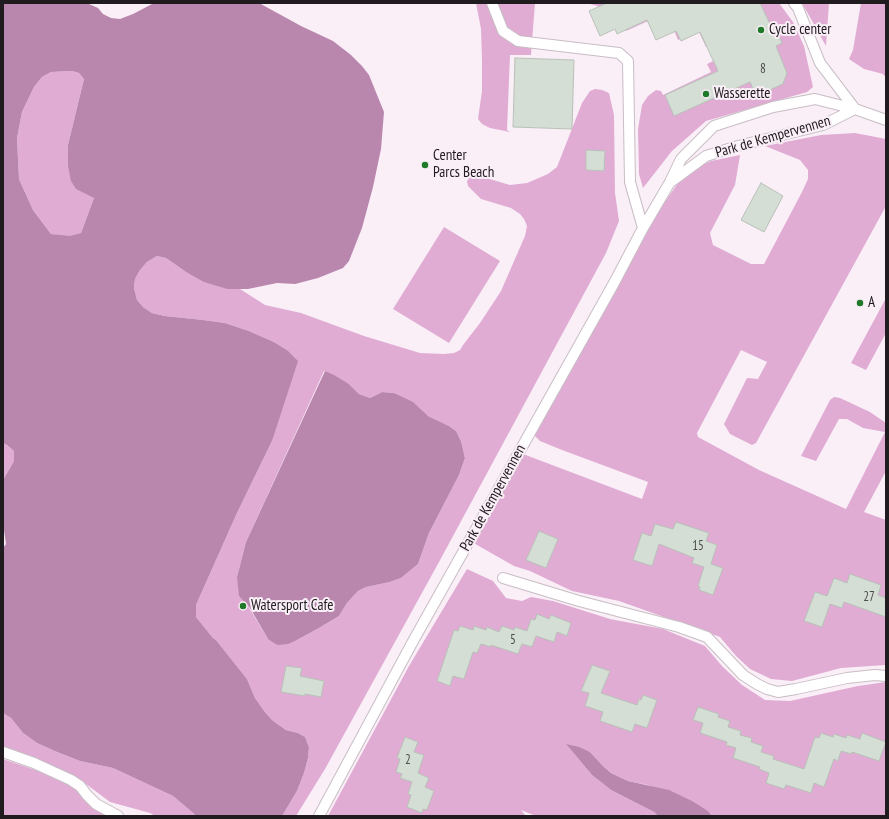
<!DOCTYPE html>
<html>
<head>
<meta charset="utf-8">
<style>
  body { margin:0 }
  #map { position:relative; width:889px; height:819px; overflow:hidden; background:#faeff7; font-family:"PT Sans Narrow",sans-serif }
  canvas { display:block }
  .frame { position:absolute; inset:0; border:4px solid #1f1b1e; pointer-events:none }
</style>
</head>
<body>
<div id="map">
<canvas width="889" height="819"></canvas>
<div class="frame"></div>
</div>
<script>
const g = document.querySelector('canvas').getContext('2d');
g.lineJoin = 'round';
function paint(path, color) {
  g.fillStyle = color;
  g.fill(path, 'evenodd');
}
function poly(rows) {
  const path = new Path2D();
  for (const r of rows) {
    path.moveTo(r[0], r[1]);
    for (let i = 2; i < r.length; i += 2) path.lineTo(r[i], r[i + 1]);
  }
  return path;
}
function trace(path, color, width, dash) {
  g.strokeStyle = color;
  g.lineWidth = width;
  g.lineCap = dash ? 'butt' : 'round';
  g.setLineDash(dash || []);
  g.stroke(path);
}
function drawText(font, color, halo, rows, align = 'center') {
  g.font = font + ' "PT Sans Narrow",sans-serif';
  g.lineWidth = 4;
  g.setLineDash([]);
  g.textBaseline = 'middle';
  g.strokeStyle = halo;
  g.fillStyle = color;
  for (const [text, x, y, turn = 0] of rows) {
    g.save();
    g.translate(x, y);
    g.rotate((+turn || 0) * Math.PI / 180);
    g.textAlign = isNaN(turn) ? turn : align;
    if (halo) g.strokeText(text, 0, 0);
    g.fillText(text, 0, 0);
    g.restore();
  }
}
const green = poly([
  [476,3,535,3,531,55,510,55,507,130,510,132,490,128,482,124,478,119,482,91,482,61,481,29],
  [587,3,779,3,793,22,804,46,813,87,807,92,706,121,672,151,643,188,639,174,638,129,642,105,648,96,656,90,661,91,663,95,711,72,707,64,742,47,735,33,706,47,698,30,678,40,673,28,648,21,626,31,624,27,616,31,604,8],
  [802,3,829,3,826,46],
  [861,3,886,3,886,78,883,74,864,69,849,59,853,50],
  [72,71,79,73,84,79,68,145,68,166,94,198,81,233,70,237,51,234,33,210,19,179,17,138,22,112,34,87,42,77,51,72],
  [595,89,602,90,609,93,614,115,615,193,619,221,606,253,439,562,325,769,296,816,282,816,297,791,304,773,308,758,309,747,305,737,298,733,286,730,272,720,265,712,255,698,247,679,216,640,213,638,196,617,196,605,237,513,272,441,287,350,274,342,249,331,225,323,203,320,165,316,152,313,143,307,137,300,134,288,135,279,140,270,147,262,157,256,166,258,186,272,227,289,240,289,265,305,301,313,364,336,420,353,444,354,454,353,460,350,463,345,480,323,501,291,525,236,527,226,524,219,520,214,511,208,481,199,468,186,467,181,470,177,476,175,510,185,527,183,548,174,557,167,582,103,590,91],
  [324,371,349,384,359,394,370,398,382,392,394,393,428,416,449,426,456,431,461,441,465,458,459,475,429,533,418,564,401,578,390,582,366,587,358,591,347,603,339,616,319,628,297,640,268,639,248,606,237,577,246,542],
  [855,133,886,139,886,206,756,443,752,445,730,434,724,424,747,378,758,379,767,362,741,350,697,433,698,437,759,470,846,509,885,432,863,428,847,419,839,419,816,461,801,456,830,400,834,397,840,398,870,412,886,423,886,471,864,512,886,520,886,665,841,668,792,681,771,679,750,669,736,656,720,637,619,601,572,591,530,571,514,566,477,545,473,542,523,454,642,499,648,482,562,450,540,441,533,434,655,216,680,180,691,169,711,161,740,155,735,185,710,233,713,245,751,264,764,264,802,192,808,179,808,170,800,160,765,146,821,135],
  [444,227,500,261,449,343,393,309],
  [886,298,886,333,866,370,851,363],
  [3,443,7,445,14,451,14,461,3,480],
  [467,569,493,581,506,598,522,601,531,597,553,601,610,619,663,629,705,646,722,666,742,685,765,700,790,701,858,686,886,682,886,816,712,816,708,811,648,785,628,781,611,773,603,766,590,752,567,745,592,775,611,790,654,812,658,816,536,816,521,810,526,816,328,816,409,666],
  [3,713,11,718,23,733,37,743,57,752,80,761,113,768,173,796,192,812,196,816,155,816,150,813,110,802,82,781,50,765,3,746],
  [3,759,47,774,71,784,86,801,108,816,3,816]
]);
const water = poly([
  [3,3,89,3,89,4,98,8,103,14,111,18,120,19,133,14,154,3,259,3,301,26,333,41,351,55,362,66,369,75,384,112,381,149,373,187,362,228,349,261,343,268,318,278,299,283,295,284,277,283,248,289,227,289,204,282,186,272,166,258,157,256,147,262,140,270,135,279,134,288,137,300,143,307,152,313,165,316,203,320,225,323,249,331,274,342,287,350,298,361,272,441,237,513,196,605,196,617,213,638,216,640,247,679,255,698,265,712,272,720,286,730,298,733,305,737,309,747,308,758,304,773,297,791,282,816,196,816,192,812,173,796,113,768,80,761,57,752,37,743,23,733,11,718,3,713,3,548,6,544,3,523,3,480,14,461,14,451,7,445,3,443],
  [72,71,79,73,84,79,68,145,68,166,71,181,76,189,94,198,81,233,70,236,51,234,33,210,19,179,17,138,22,112,34,87,42,77,51,72],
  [325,371,334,375,349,384,359,394,370,398,382,392,394,393,413,402,428,416,449,426,456,431,461,441,465,458,459,475,429,533,418,564,401,578,390,582,366,587,358,591,347,603,339,616,319,628,297,640,288,644,278,645,274,643,268,639,250,608,239,596,237,577,246,542],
  [566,744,579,747,590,752,603,766,611,773,628,781,669,790,692,801,708,811,712,816,658,816,654,812,611,790,592,775]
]);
const building = poly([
  [607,3,760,3,770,24,773,23,782,43,776,46,787,73,783,84,756,96,750,82,674,116,665,95,718,71,700,32,681,41,676,31,656,40,647,20,617,34,615,29,600,36,589,11,607,3],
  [515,58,574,60,572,129,513,127,515,58],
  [586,150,605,151,604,171,586,170,586,150],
  [761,183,783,196,764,232,741,220,761,183],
  [676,522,709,533,706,541,717,545,711,564,723,568,713,595,699,590,700,587,698,586,704,567,692,563,694,558,659,544,652,566,633,560,642,533,651,536,655,524,673,529,676,522],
  [539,531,558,539,546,568,526,560,539,531],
  [850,574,881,585,878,595,886,598,886,617,844,602,842,608,830,604,822,627,804,621,815,592,827,596,834,578,847,583,850,574],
  [537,614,549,619,551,615,571,623,567,636,557,632,554,642,536,636,532,647,522,644,518,654,491,645,491,647,481,644,477,653,473,652,464,679,453,676,450,686,437,681,454,630,458,631,460,626,473,630,474,626,486,630,487,627,499,632,502,626,514,630,515,627,527,631,531,619,535,620,537,614],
  [592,665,610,671,601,693,637,705,639,699,641,700,643,695,657,700,647,728,635,724,632,732,600,721,603,712,585,706,589,693,581,691,592,665],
  [286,666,302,668,300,676,324,681,321,697,305,694,305,696,281,692,286,666],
  [698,707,719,714,718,717,730,721,728,727,741,731,740,735,752,738,751,742,763,746,761,752,774,756,773,759,804,769,815,737,819,738,821,733,833,737,834,734,846,738,847,735,860,739,862,733,886,742,879,761,852,752,851,754,841,751,838,761,834,759,824,787,814,783,811,793,786,785,784,789,766,783,769,773,759,769,760,767,733,758,736,748,726,745,727,742,700,733,703,723,693,720,698,707],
  [405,737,418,742,414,752,424,755,418,773,429,778,425,787,434,791,427,810,423,809,422,813,407,807,411,795,408,794,412,782,400,778,402,774,396,772,400,759,397,758,405,737]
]);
const service = poly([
  [492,3,503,31,518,41,619,53,628,61,630,182,643,228],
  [794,3,798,8,820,63,855,109,886,120],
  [672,181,706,156,738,146,823,125,855,109],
  [503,578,579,601,679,627,707,637,743,675,757,684,767,689,778,692,796,689,847,678,875,675,886,676],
  [3,752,34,763,71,780,80,786,87,795,96,804,118,816],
  [319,816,412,643,614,283,643,228,670,182,681,159,714,126,773,107,815,99,855,109]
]);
const markers = [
  [761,30,4,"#1e7928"],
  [706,94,4,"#1e7928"],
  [425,165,4,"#1e7928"],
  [860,303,4,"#1e7928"],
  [243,606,4,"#1e7928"]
];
const numberNames = [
  ["8",763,69],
  ["15",698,546],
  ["27",869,597],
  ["5",513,640],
  ["2",408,760]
];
const poiNames = [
  ["Cycle center",769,30],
  ["Wasserette",714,94],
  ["Center",433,156],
  ["Parcs Beach",433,173],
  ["A",868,303],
  ["Watersport Cafe",251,606]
];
const streetNames = [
  ["Park de Kempervennen",773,137,-16],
  ["Park de Kempervennen",493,498,-61]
];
paint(green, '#e0acd4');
paint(water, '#b987ae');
paint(building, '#d5ded5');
trace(building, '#b8c1b8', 1);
trace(service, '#c8bdc5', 12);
trace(service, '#fff', 10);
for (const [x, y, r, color] of markers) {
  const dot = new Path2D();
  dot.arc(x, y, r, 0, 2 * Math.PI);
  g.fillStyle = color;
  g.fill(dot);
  trace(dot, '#faeff7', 1.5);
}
drawText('13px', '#4c4c4c', null, numberNames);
drawText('15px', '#1f1b1e', '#faeff7', poiNames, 'left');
drawText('15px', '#1f1b1e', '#faeff7', streetNames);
</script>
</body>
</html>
